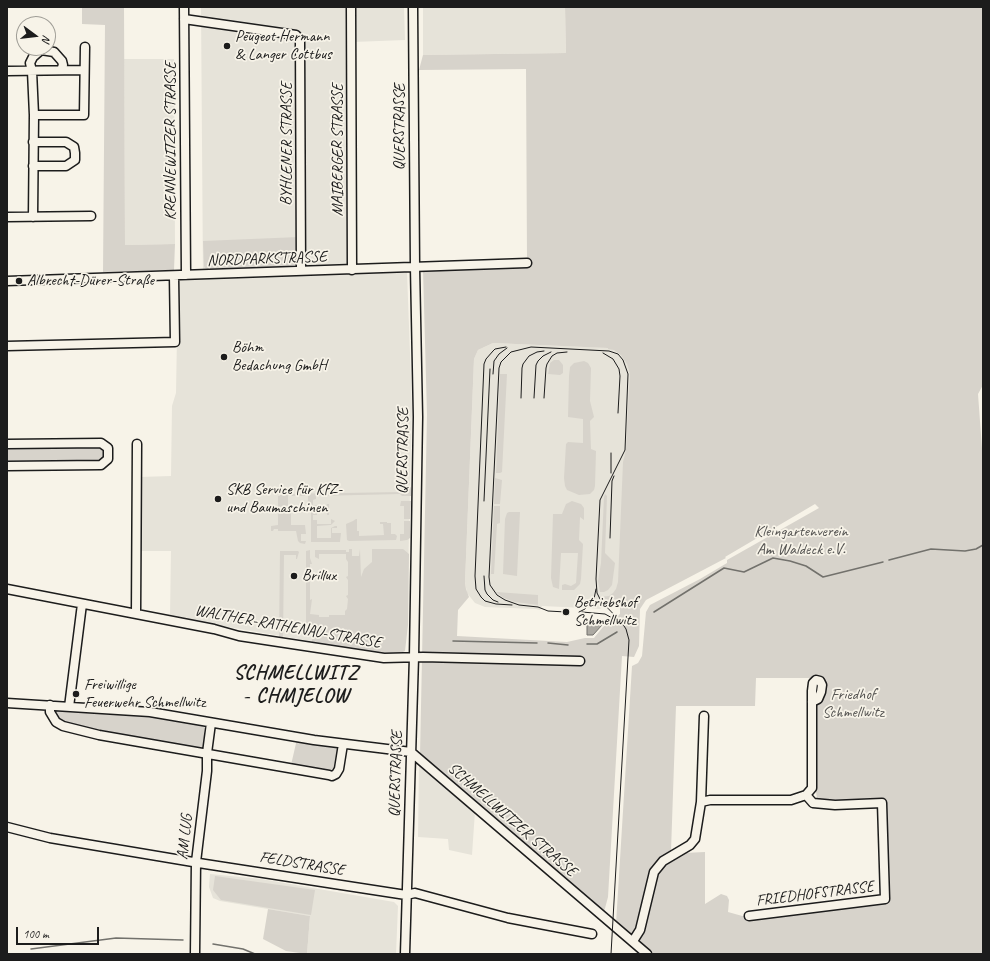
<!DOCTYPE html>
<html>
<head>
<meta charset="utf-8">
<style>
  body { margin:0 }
  #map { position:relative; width:990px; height:961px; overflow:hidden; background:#f7f3e8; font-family:Caveat,sans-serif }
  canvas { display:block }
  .frame { position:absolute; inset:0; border:8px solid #1c1c1c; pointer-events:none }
  .north { position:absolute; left:16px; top:16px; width:40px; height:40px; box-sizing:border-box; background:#f7f3e8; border:1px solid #9f9d96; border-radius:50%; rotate:105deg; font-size:11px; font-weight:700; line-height:16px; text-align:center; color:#1c1c1c }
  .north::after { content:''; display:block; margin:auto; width:14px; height:18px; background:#1c1c1c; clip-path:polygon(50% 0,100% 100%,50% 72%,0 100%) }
  .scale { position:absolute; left:16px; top:927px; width:83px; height:18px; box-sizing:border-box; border:2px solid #1c1c1c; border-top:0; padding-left:5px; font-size:12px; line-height:14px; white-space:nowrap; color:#1c1c1c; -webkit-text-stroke:3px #f7f3e8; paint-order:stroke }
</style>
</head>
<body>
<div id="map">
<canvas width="990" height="961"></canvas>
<div class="frame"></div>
<div class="north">N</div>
<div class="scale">100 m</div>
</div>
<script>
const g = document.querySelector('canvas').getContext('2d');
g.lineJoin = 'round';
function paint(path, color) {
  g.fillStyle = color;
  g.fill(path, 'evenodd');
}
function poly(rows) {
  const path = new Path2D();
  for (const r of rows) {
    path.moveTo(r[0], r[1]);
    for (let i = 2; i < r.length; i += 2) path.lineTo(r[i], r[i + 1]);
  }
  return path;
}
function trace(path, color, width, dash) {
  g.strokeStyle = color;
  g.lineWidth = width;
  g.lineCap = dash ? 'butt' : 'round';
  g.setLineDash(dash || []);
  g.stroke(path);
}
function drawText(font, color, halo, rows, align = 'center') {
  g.font = font + ' Caveat,sans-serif';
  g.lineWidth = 3.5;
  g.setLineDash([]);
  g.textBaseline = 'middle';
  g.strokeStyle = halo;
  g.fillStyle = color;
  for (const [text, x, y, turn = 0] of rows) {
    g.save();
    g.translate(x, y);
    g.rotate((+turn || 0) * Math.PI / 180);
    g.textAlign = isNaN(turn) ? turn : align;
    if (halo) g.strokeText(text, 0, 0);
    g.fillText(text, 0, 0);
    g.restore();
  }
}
const built = poly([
  [201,7,349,7,351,274,407,272,412,407,408,578,386,654,170,617,171,551,138,551,139,477,171,476,172,406,176,393,178,279,203,278],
  [353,7,404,7,405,40,353,42],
  [423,7,565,7,566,53,423,55],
  [124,59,174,59,175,244,125,245],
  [493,343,616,348,634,367,620,600,611,599,600,609,589,608,586,606,584,608,542,606,540,610,536,609,485,607,475,603,467,593,465,582,474,359,478,350],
  [419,764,475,811,472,855,449,850,448,839,418,837],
  [210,874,261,879,394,902,398,906,396,954,307,954,310,916,220,901,213,898,209,887]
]);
const green = poly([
  [82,7,124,7,125,245,175,244,174,270,103,272,105,25,82,24],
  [565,7,983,7,983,385,978,394,983,462,983,954,653,954,616,924,632,666,638,663,642,656,646,612,650,605,700,579,727,563,727,560,819,508,815,504,725,557,726,558,646,600,640,609,639,646,634,657,622,656,608,897,604,912,420,755,427,415,423,269,532,266,527,259,526,69,419,70,423,55,566,53],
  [493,343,608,348,608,349,614,350,621,355,627,364,630,374,628,407,626,450,623,462,618,582,616,589,613,593,609,596,600,597,605,604,611,599,620,600,620,614,603,627,594,638,585,638,567,642,457,636,458,610,469,597,466,589,465,582,474,359,478,350],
  [756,678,814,678,816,792,817,798,821,800,834,802,885,801,887,903,753,919,728,912,729,900,727,896,721,894,705,904,705,852,684,853,674,857,671,851,676,706,755,706],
  [299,237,298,263,295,266,208,269,205,268,204,266,203,241],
  [554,360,559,360,563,365,563,373,560,375,548,374,550,363],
  [584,361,588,363,591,368,590,401,594,417,590,421,591,449,596,451,595,486,594,490,590,494,579,495,567,490,565,486,564,478,566,444,568,442,583,443,583,419,568,417,569,376,570,367,574,363],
  [500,374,507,374,502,472,500,473,496,473],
  [7,445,99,445,105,449,105,457,99,462,7,463],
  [495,478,502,480,500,504,494,504],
  [404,487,411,487,411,496,402,496,400,494,316,496,316,499,313,500,313,505,317,505,317,509,326,509,327,504,329,504,329,515,327,515,327,511,317,511,317,515,313,515,313,520,317,520,317,524,331,524,331,519,335,521,331,525,330,525,317,526,317,538,331,538,331,528,335,526,337,526,337,528,332,528,332,533,341,533,340,542,311,542,311,506,308,506,308,496,288,496,288,506,291,506,291,525,305,525,306,534,301,534,301,541,306,541,305,544,300,543,298,541,296,531,278,531,278,529,274,529,273,531,271,531,271,526,278,525,278,496,280,496,280,494,403,492],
  [605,494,607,496,605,553,615,563,612,585,608,590,604,592,600,592,598,581,601,563,604,497],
  [401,501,411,501,410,519,404,519,404,506,400,506],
  [572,501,581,504,584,508,584,520,580,517,579,540,583,544,581,579,580,584,574,590,562,590,562,585,565,584,571,586,576,583,578,553,561,553,559,589,553,587,551,578,553,514,562,514,566,504],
  [494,506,500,506,500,523,497,524,494,574,491,574],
  [509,512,520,512,517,576,503,574,505,519,507,513],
  [356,519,357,519,357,531,359,531,359,536,384,535,383,524,380,524,380,522,387,522,387,523,391,523,391,534,395,534,397,536,396,540,349,541,347,540,346,524,353,521],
  [404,521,410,521,410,538,407,540,400,541,400,534,404,534],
  [349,549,352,549,352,556,359,556,360,549,361,577,364,569,372,562,372,549,403,549,409,554,408,625,405,651,397,655,386,655,312,643,312,623,306,623,306,551,310,550,310,558,312,564,310,564,310,600,312,599,310,614,319,615,319,617,329,617,329,615,345,615,345,611,347,609,348,599,346,596,348,595,348,580,346,577,348,576,348,562,346,559,346,554,319,554,319,559,315,557,315,550,346,550,346,552,349,552],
  [280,551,298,551,299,552,297,559,296,559,296,555,284,555,283,638,279,637],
  [496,592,538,595,538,605,515,602,504,598],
  [54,709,151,715,202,724,204,727,204,746,199,749,65,723,58,721,53,715],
  [297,739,336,746,338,749,335,767,328,772,291,765],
  [215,876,315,890,311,915,221,900,213,890],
  [268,909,310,916,307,954,286,951,263,939]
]);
const water = poly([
  [587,624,602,625,593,635,587,635,587,624]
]);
const stream = poly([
  [889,560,931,549,965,551,976,549,983,545],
  [654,612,724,568,744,572,773,558,790,561,806,566,823,577,883,562],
  [453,641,537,643],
  [548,643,568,645],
  [587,644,597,644,617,632],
  [213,944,243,949,255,954],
  [31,949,116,938,183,940]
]);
const minor = poly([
  [184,7,186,275],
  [351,7,352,270],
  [184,19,296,35,300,40,301,271],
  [7,71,84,70],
  [34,115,84,115,85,47],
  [33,166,66,166,75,160,75,153,74,147,66,142,33,142],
  [7,217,91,216],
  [33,217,34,115,32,71,30,63,33,57,41,50,54,52,62,61,63,65,61,70],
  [7,281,527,263],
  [7,346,175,342,174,276],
  [7,444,101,443,108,448,108,459,101,465,7,466],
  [7,589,214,629,239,636,384,658,423,657,580,661],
  [136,614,137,444],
  [7,703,150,712,314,740,411,752,647,954],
  [50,705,50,712,56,722,63,726,99,735,329,775,332,776,336,774,339,769,343,744],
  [69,707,82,604],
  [806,795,812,788,812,691,813,683,816,680,820,681,822,685,821,692,818,699,812,702],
  [701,802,704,716],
  [7,827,50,838,205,864,406,895,415,893,508,918,592,934],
  [749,916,885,899,882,803,835,805,813,803,806,795],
  [633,941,640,930,654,872,663,861,690,845,695,839,701,802,710,800,791,800,806,795],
  [195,954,196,862,207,771,207,753,211,723],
  [405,954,414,657,418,417,415,267,413,7]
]);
const tram = poly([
  [506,347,495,349,493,351,486,359,484,364,475,576,476,589,481,597,485,601,496,604,512,605],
  [603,353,613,359,619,369,620,376,618,413],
  [493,374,494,361,499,354,507,348],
  [521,398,522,368,523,364,529,356,537,352,544,351],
  [534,398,536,365,538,361,543,356,551,352],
  [544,398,546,368,547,364,552,356,557,353,567,352],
  [611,473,611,453],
  [484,501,490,369],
  [610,538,612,481,614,476],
  [484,576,485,590,487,594,493,600,498,602],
  [566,612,548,611,538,607,519,605,505,600,497,595,490,585,489,577,499,368,501,362,511,352,531,347,609,351,618,354,623,360,628,374,625,450,600,500,596,579,597,593,601,601,622,623,626,629,629,640,611,954],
  [579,612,585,609,589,605,594,599,596,589],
  [582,612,605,614,614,619]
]);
const markers = [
  [227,46,4,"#1c1c1c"],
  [19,281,4,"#1c1c1c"],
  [224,357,4,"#1c1c1c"],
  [218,499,4,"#1c1c1c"],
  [294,576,4,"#1c1c1c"],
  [566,612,4,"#1c1c1c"],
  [76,694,4,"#1c1c1c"]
];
const poiNames = [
  ["Peugeot Hermann",235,37],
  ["& Langer Cottbus",235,55],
  ["Albrecht-Dürer-Straße",27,281],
  ["Böhm",232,348],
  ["Bedachung GmbH",232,366],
  ["SKB Service für KfZ-",226,490],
  ["und Baumaschinen",226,508],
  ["Brillux",302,576],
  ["Betriebshof",574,603],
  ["Schmellwitz",574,621],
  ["Freiwillige",84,685],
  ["Feuerwehr Schmellwitz",84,703]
];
const streetNames = [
  ["QUERSTRASSE",400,127,-90],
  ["KRENNEWITZER STRASSE",171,141,-90],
  ["BYHLENER STRASSE",287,144,-90],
  ["MAIBERGER STRASSE",338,150,-90],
  ["NORDPARKSTRASSE",267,259,-2],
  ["QUERSTRASSE",403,451,-89],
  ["WALTHER-RATHENAU-STRASSE",288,627,10],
  ["QUERSTRASSE",396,774,-88],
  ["SCHMELLWITZER STRASSE",512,820,41],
  ["AM LUG",185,837,-84],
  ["FELDSTRASSE",302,864,9],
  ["FRIEDHOFSTRASSE",815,894,-7]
];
const parkNames = [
  ["Kleingartenverein",801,532],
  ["Am Waldeck e.V.",801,550],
  ["Friedhof",853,695],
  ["Schmellwitz",853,713]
];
const districtNames = [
  ["SCHMELLWITZ",296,674],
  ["- CHMJELOW",296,697]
];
paint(built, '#e6e3d9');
paint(green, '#d7d3cb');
paint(water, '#aca9a2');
trace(water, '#72716c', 1);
trace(stream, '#72716c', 1.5);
trace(minor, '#1c1c1c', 11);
trace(minor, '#f7f3e8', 8);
trace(tram, '#1c1c1c', 1);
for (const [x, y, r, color] of markers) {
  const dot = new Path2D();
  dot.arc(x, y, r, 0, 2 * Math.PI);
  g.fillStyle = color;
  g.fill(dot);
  trace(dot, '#f7f3e8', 1.5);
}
drawText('16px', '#1c1c1c', '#f7f3e8', poiNames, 'left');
drawText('16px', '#1c1c1c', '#f7f3e8', streetNames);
drawText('16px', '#545351', '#f7f3e8', parkNames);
g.letterSpacing = '1px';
drawText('bold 20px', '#1c1c1c', '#f7f3e8', districtNames);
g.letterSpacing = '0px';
</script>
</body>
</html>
